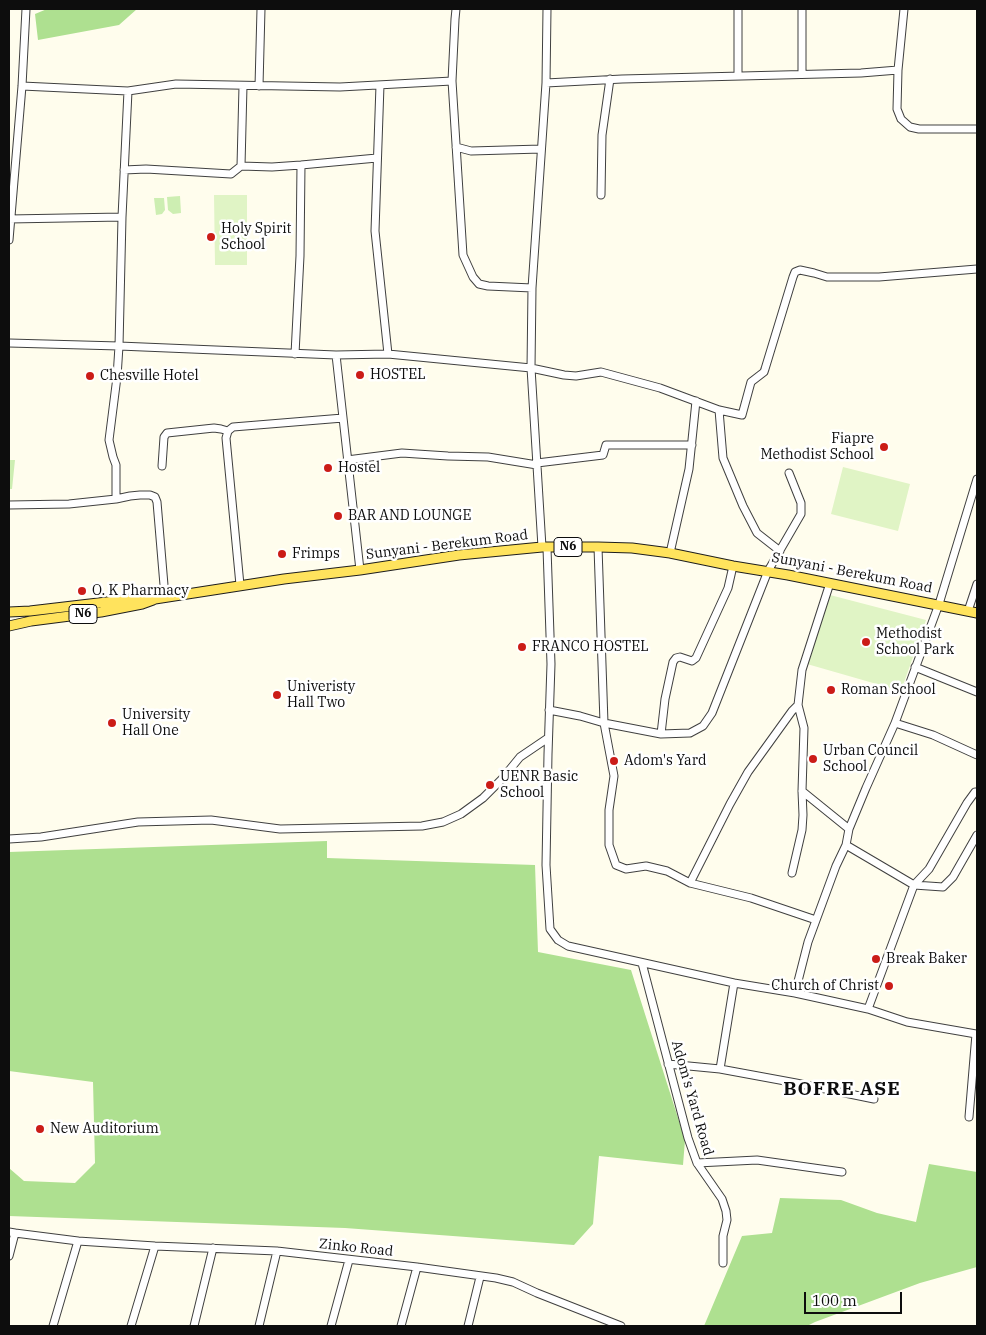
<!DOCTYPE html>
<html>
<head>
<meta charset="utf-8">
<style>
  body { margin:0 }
  #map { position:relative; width:986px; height:1335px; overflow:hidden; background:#fffded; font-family:"IBM Plex Serif",serif }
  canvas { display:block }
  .frame { position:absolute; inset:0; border:10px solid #0d0d0d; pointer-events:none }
  .scale { position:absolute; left:804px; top:1292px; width:98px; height:22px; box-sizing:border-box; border:2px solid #0d0d0d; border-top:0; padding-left:6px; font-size:15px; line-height:18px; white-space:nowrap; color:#0d0d0d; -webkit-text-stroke:4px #fff; paint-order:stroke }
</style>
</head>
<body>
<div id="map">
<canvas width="986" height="1335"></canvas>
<div class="frame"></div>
<div class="scale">100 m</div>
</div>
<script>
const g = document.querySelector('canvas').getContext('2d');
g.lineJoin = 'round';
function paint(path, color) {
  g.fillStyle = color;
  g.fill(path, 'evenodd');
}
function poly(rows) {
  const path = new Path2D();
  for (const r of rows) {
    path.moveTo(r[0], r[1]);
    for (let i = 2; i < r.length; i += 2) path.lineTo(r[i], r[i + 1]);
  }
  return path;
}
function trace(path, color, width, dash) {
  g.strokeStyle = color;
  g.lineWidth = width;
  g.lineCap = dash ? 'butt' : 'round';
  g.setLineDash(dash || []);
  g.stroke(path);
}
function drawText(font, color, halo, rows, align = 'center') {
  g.font = font + ' "IBM Plex Serif",serif';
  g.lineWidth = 5;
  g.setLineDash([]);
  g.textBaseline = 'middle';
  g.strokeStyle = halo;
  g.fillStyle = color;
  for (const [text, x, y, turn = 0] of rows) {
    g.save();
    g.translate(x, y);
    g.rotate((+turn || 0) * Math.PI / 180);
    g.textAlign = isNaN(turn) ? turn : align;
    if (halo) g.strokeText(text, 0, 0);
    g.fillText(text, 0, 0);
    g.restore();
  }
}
const green = poly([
  [180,196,181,213,173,214,168,210,167,197],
  [154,198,164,198,165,210,162,214,156,215],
  [9,460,15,460,12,489,9,489]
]);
const forest = poly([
  [47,9,137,9,119,25,38,40,35,14],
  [327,841,327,858,535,865,538,952,631,970,685,1140,683,1165,599,1156,593,1224,574,1245,345,1228,9,1216,9,1168,24,1181,75,1183,95,1163,93,1082,9,1071,9,852],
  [929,1164,977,1172,977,1267,920,1283,815,1322,807,1326,704,1326,742,1236,772,1233,780,1198,841,1200,877,1213,916,1222]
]);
const pitch = poly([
  [214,195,247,195,247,265,215,265],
  [843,467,910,484,898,531,831,514],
  [830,595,926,620,901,691,807,664]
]);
const minor = poly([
  [547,9,546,83,532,288,531,368,564,375,576,376,601,372,660,388,719,410,742,415,751,382,764,372,765,369,793,277,795,272,800,270,814,273,827,277,879,277,977,269],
  [904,9,898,70,897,109,901,119,910,127,919,129,977,129],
  [802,74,802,9],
  [738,76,738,9],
  [452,81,463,255,473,277,479,284,488,286,532,288],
  [546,83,622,79,861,73,898,70],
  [380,85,375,231,388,354],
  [22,86,128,91],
  [259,86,261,9],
  [456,147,471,151,541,149],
  [241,166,243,86],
  [124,170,146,169,231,174,241,166,272,167,301,165,377,158],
  [601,195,602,135,610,79],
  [122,217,128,91,176,84,340,87,452,81,455,19,456,9],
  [9,219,122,217,119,346,9,343],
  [9,240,22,86,26,9],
  [295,354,300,256,301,165],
  [336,355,360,570],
  [719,410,723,458,743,506,757,533,780,551],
  [347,460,402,453,417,454,448,456,488,457,537,465],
  [537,463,603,455,606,445,692,445],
  [162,466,164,437,167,433,214,428,221,429,228,431],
  [977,479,939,604,895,723,933,735,977,755],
  [116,499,116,465,113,457,109,440,117,377,119,346,336,355,388,354,531,368,542,547],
  [9,505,69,504,116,499,130,496,140,495,150,495,155,497,157,502,165,597],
  [598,547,604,723,661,734,690,733,703,726,712,713,768,571,801,514,801,503,789,473],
  [547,548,551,664,548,754,546,865,550,929,558,940,568,946,734,983,720,1069,796,1083,874,1099],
  [670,553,689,469,696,401],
  [240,585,226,438,228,431,233,427,343,418],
  [968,611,977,584],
  [915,667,977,692],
  [549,710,580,716,604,723,614,776,609,810,609,845,616,865,626,869,646,866,667,871,690,883,751,898,816,920],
  [661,734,665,699,673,662,676,658,680,657,692,661,696,658,728,588,733,566],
  [802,791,849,829],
  [9,839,41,837,138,822,211,820,280,829,422,826,443,822,461,814,483,798,502,779,520,757,548,738],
  [846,845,914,885,943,887,953,877,977,835],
  [792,873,802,830,803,815,802,791,804,728,798,705,802,670,830,583],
  [690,883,730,804,748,772,792,711,798,705],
  [642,963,688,1138,697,1163,722,1199,726,1211,727,1220,723,1236,723,1263],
  [734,983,795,993,868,1009],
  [795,993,808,942,836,866,846,845,849,829,866,788,895,723],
  [668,1064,720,1069],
  [969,1117,976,1034,907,1022,868,1009,914,885,929,869,967,803,975,792,977,792],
  [697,1163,757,1160,842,1172],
  [9,1232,15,1233,9,1256],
  [15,1233,78,1241,53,1326],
  [78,1241,155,1246,277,1251,417,1267,496,1278,513,1282,537,1293,621,1326],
  [131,1326,155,1246],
  [194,1326,213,1248],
  [259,1326,277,1251],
  [331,1326,349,1260],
  [401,1326,417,1267],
  [468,1326,480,1277]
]);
const major = poly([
  [9,612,30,611,141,598,155,599,284,579,360,570,459,555,542,547,598,547,632,548,670,553,733,566,788,575,977,613],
  [9,626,31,621,101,612,142,604,153,600]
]);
const markers = [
  [211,237,5,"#cb1c17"],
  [360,375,5,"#cb1c17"],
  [90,376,5,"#cb1c17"],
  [884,447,5,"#cb1c17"],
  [328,468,5,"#cb1c17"],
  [338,516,5,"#cb1c17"],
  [282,554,5,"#cb1c17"],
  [82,591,5,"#cb1c17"],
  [866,642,5,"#cb1c17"],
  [522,647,5,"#cb1c17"],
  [831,690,5,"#cb1c17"],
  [277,695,5,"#cb1c17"],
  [112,723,5,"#cb1c17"],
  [813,759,5,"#cb1c17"],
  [614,761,5,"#cb1c17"],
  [490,785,5,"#cb1c17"],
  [876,959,5,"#cb1c17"],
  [889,986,5,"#cb1c17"],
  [40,1129,5,"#cb1c17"]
];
const shields = [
  [568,547,28],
  [83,614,28]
];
const shieldNames = [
  ["N6",568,547],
  ["N6",83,614]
];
const poiNames = [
  ["Holy Spirit",221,229],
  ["School",221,245],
  ["HOSTEL",370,375],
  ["Chesville Hotel",100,376],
  ["Fiapre",874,439,"right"],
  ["Methodist School",874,455,"right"],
  ["Hostel",338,468],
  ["BAR AND LOUNGE",348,516],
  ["Frimps",292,554],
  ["O. K Pharmacy",92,591],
  ["Methodist",876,634],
  ["School Park",876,650],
  ["FRANCO HOSTEL",532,647],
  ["Univeristy",287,687],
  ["Hall Two",287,703],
  ["Roman School",841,690],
  ["University",122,715],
  ["Hall One",122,731],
  ["Urban Council",823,751],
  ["School",823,767],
  ["Adom's Yard",624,761],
  ["UENR Basic",500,777],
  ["School",500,793],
  ["Break Baker",886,959],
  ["Church of Christ",879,986,"right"],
  ["New Auditorium",50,1129]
];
const streetNames = [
  ["Sunyani - Berekum Road",447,545,-7],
  ["Sunyani - Berekum Road",852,573,11],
  ["Adom's Yard Road",692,1098,74],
  ["Zinko Road",356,1248,6]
];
const districtNames = [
  ["BOFRE ASE",842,1090]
];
paint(green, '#cdeeb2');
paint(forest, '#aee090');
paint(pitch, '#e0f4c5');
trace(minor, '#404040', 9);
trace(major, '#1e1e1e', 11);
trace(minor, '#fff', 7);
trace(major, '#ffe35d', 9);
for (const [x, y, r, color] of markers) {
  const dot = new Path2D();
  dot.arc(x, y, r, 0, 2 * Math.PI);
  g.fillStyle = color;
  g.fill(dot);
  trace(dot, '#fff', 2);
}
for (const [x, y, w] of shields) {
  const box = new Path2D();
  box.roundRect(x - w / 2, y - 9.5, w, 19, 4);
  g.fillStyle = '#fff';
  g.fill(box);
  trace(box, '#0d0d0d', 1);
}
drawText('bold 12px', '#0d0d0d', null, shieldNames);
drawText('14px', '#0d0d0d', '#fff', poiNames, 'left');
drawText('14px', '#0d0d0d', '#fff', streetNames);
g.letterSpacing = '1px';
drawText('bold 19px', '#0d0d0d', '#fff', districtNames);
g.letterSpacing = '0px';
</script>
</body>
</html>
